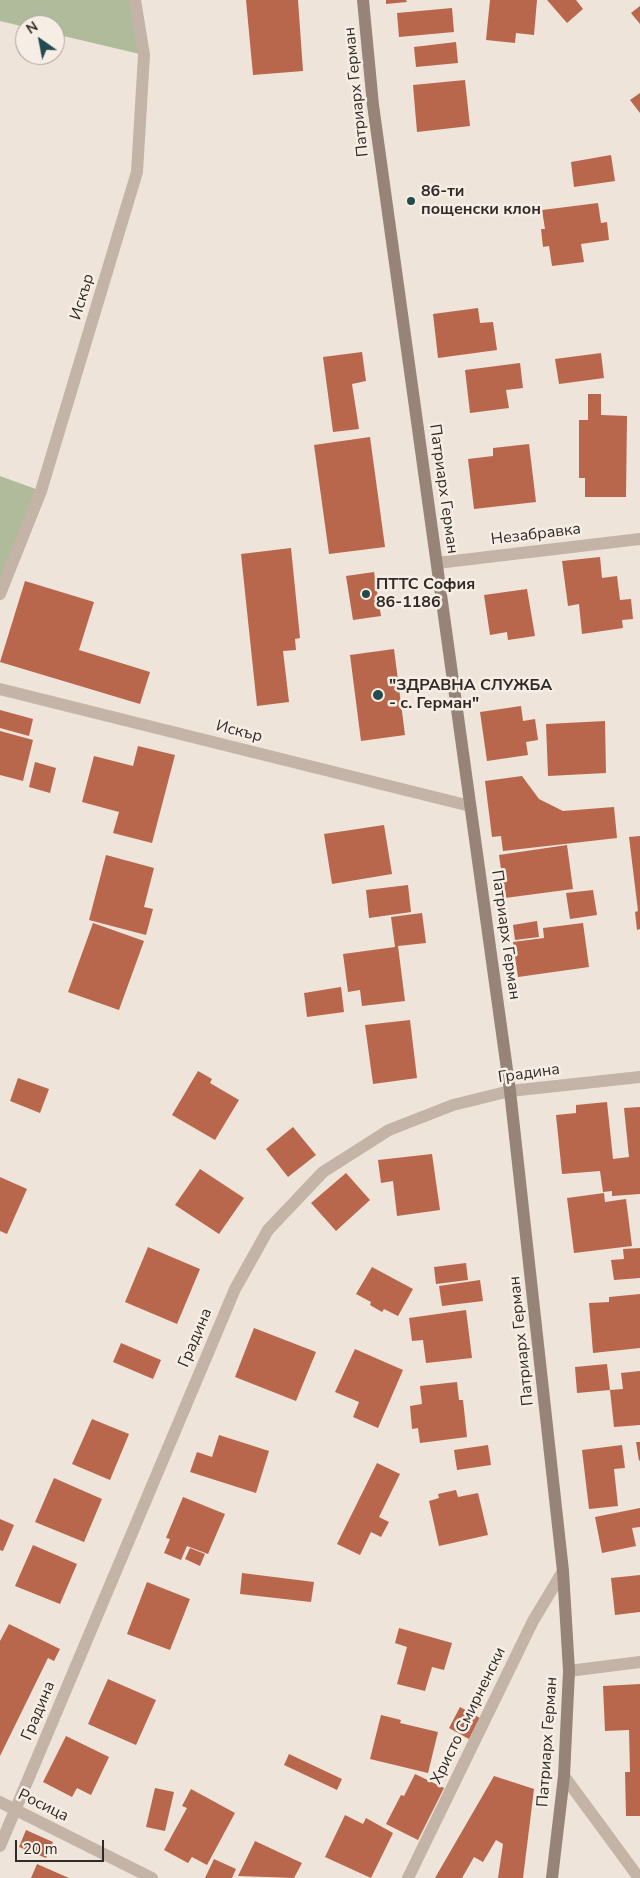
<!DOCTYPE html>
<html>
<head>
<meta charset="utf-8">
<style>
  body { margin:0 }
  #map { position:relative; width:640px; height:1878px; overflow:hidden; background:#eee4d9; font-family:"Nunito Sans",sans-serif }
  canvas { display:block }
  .north { position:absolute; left:15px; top:15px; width:50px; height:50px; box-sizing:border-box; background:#f6eee5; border:1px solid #a8a099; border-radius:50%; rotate:327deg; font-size:14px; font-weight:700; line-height:20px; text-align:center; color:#322a26 }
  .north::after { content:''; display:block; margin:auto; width:18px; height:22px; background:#214b4e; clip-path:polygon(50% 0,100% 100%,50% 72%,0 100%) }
  .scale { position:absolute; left:15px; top:1840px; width:89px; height:22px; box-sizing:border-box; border:2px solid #322a26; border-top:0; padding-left:6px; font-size:15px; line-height:18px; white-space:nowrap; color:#322a26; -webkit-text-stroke:4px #f6eee5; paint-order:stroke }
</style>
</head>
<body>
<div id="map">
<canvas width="640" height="1878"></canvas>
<div class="north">N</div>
<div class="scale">20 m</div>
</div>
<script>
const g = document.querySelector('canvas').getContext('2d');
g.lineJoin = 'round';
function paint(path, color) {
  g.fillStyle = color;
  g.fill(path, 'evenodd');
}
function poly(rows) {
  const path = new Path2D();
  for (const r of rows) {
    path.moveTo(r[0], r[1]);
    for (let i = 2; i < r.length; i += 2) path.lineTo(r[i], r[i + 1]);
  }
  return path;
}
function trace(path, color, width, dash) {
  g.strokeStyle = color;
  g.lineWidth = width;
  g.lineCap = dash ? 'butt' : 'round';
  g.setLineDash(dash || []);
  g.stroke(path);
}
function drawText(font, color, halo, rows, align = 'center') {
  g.font = font + ' "Nunito Sans",sans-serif';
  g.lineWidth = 5;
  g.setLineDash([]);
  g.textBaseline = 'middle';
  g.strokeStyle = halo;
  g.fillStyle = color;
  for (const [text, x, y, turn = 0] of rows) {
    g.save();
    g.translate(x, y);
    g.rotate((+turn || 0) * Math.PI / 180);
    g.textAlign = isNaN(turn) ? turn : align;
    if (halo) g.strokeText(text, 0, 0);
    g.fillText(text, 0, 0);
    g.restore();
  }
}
const green = poly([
  [0,0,135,0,144,55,55,34,55,25,25,27,0,21],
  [0,476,41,491,0,594]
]);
const building = poly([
  [246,0,298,0,303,71,253,75],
  [386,0,406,0,407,2,386,4],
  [490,0,537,0,534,35,516,33,515,43,486,40],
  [547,0,576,0,583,9,567,23],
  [640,6,640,24,631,13],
  [452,8,454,32,399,37,397,13],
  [456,42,458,63,416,67,414,47],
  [465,80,470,126,417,132,413,85],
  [640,93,640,113,630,100],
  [611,155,615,181,574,187,571,162],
  [598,203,601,223,607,222,609,240,581,244,584,262,552,266,549,246,543,247,541,229,545,229,542,210],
  [478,308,480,323,493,322,497,350,438,358,433,314],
  [362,352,366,381,352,384,359,429,333,432,323,357],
  [601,353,604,378,559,384,555,359],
  [520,363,523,388,506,390,509,408,470,413,465,370],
  [588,394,601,394,601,415,627,416,626,497,585,497,585,478,579,478,579,420,588,420],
  [370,437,385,547,329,554,314,445],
  [529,444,536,502,474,509,468,459,493,456,493,448],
  [291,548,300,638,295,639,296,650,283,651,289,702,257,706,241,554],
  [600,557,602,578,617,576,620,600,631,599,633,619,622,620,623,628,582,634,579,604,568,606,562,561],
  [374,572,381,616,353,620,346,576],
  [25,581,94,602,79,650,150,672,140,704,0,662],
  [527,589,535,636,508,640,507,632,490,635,484,595],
  [394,649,405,735,361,741,350,655],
  [521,706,523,721,535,719,538,740,526,742,528,755,487,761,480,712],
  [0,710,33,719,29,736,0,728],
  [605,721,606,773,548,776,546,724],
  [0,731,33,740,23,781,0,775],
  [138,746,175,755,152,843,113,833,119,812,82,802,94,756,133,766],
  [35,762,56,768,50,793,29,787],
  [522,776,539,799,563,811,614,807,617,838,503,851,501,836,492,837,485,781],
  [384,825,392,874,332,884,324,834],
  [640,836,640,929,637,930,635,912,638,911,629,837],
  [567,845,573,889,505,898,499,855],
  [106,855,154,868,144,907,153,909,146,935,89,920],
  [408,885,411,912,369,918,366,890],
  [593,890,597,915,570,919,566,893],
  [422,913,426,943,398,946,405,1001,362,1006,360,990,348,992,343,954,395,947,391,917],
  [537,921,539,937,515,940,513,925],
  [93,923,144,941,119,1010,68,992],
  [583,923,589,967,518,977,513,942,544,938,543,928],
  [341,987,344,1012,307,1017,304,993],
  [410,1020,417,1078,373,1084,365,1025],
  [198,1071,212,1079,210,1083,239,1100,215,1140,172,1115],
  [18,1078,49,1089,40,1113,10,1101],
  [607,1102,613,1159,629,1157,624,1108,640,1107,640,1194,612,1196,612,1191,603,1192,600,1171,562,1174,556,1115,576,1113,576,1105],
  [293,1127,316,1155,288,1177,266,1149],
  [432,1154,440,1210,397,1216,393,1181,381,1183,378,1160],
  [200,1169,244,1198,219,1234,175,1205],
  [346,1173,370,1200,336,1231,311,1203],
  [0,1177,27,1189,7,1234,0,1231],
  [604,1193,605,1202,626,1199,632,1246,574,1253,567,1198],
  [148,1247,200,1269,177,1324,125,1302],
  [640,1248,640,1278,614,1280,611,1260,624,1259,623,1249],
  [466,1263,468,1280,436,1284,434,1267],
  [372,1267,413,1289,398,1316,384,1309,382,1312,370,1305,371,1302,356,1294],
  [480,1280,483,1301,442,1306,439,1286],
  [640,1294,640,1348,593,1353,589,1303,609,1302,609,1297],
  [466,1310,472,1358,426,1363,423,1340,412,1341,409,1318],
  [254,1328,316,1352,296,1401,235,1377],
  [121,1343,161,1360,153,1379,113,1362],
  [355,1349,403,1370,378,1428,353,1417,359,1402,335,1392],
  [607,1364,610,1390,577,1393,575,1367],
  [640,1371,640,1425,614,1427,610,1390,623,1389,621,1373],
  [457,1382,459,1400,463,1400,467,1437,420,1443,418,1428,412,1429,410,1406,422,1404,420,1386],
  [92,1419,129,1434,110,1480,72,1464],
  [219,1435,269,1451,256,1493,190,1472,197,1452,212,1457],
  [636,1442,640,1442,640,1460,639,1461],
  [488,1445,491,1465,457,1470,454,1450],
  [622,1445,625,1468,614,1469,618,1506,589,1509,582,1450],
  [377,1463,400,1474,379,1517,389,1522,381,1537,371,1532,360,1555,337,1544],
  [54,1478,102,1499,84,1542,35,1522],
  [456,1490,458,1497,478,1493,488,1535,439,1546,429,1501,439,1498,438,1494],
  [183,1497,225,1514,208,1554,187,1546,181,1560,164,1553,170,1539,166,1538],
  [640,1508,640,1527,632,1528,636,1546,602,1553,595,1517],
  [0,1519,14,1525,3,1551,0,1550],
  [33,1545,77,1564,60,1604,15,1586],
  [190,1548,205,1554,200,1566,185,1559],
  [242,1573,314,1582,311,1602,240,1594],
  [640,1575,640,1612,615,1615,611,1578],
  [147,1582,190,1599,170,1650,127,1634],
  [9,1624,60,1649,54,1661,48,1658,0,1756,0,1641],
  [399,1628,452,1643,444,1670,432,1667,425,1691,397,1684,407,1647,395,1643],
  [108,1679,156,1700,136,1745,88,1724],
  [640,1684,640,1816,626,1816,625,1772,630,1772,629,1730,605,1731,603,1686],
  [460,1707,480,1718,469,1739,449,1728],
  [381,1715,401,1720,400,1723,438,1732,428,1773,370,1759],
  [66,1736,109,1757,91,1795,77,1788,72,1797,43,1782],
  [289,1754,342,1779,337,1790,284,1765],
  [415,1774,444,1788,418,1840,386,1824,401,1795,404,1796],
  [494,1776,534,1789,523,1878,498,1878,503,1844,496,1840,483,1862,474,1857,462,1878,435,1878],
  [155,1788,174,1792,165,1831,146,1827],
  [191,1789,235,1813,207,1865,192,1857,188,1863,164,1850,187,1808,182,1806],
  [345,1815,363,1824,366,1818,393,1833,371,1878,325,1857],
  [26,1830,53,1842,46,1858,19,1847],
  [255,1841,302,1863,294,1878,238,1876],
  [214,1859,236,1869,232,1878,205,1878],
  [37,1864,69,1878,31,1878]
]);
const street = poly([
  [437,563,640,539],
  [0,594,41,491,137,172,144,55,135,0],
  [0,689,470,806],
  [569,1671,640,1662],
  [564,1776,639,1878],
  [0,1802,152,1878],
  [0,1846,235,1289,268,1230,323,1172,389,1130,453,1105,510,1091,640,1077],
  [408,1878,533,1621,563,1571]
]);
const secondary = poly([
  [363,0,373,105,510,1091,563,1571,569,1671,564,1776,552,1878]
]);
const markers = [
  [411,201,5,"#214b4e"],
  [366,594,5,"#214b4e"],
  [378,695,6,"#214b4e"]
];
const streetNames = [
  ["Патриарх Герман",357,92,-96],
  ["Искър",83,297,-73],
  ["Патриарх Герман",443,489,82],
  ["Незабравка",536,535,-7],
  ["Искър",239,732,14],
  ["Патриарх Герман",505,935,82],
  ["Градина",529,1074,-8],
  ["Градина",196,1338,-67],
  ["Патриарх Герман",522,1341,-96],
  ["Градина",39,1711,-67],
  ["Христо Смирненски",469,1716,-64],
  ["Патриарх Герман",548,1742,-86],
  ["Росица",43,1806,26]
];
const poiNames = [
  ["86-ти",421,192],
  ["пощенски клон",421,210],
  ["ПТТС София",376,585],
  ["86-1186",376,603],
  ["\"ЗДРАВНА СЛУЖБА",389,686],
  ["- с. Герман\"",389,704]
];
paint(green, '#b0bb9b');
paint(building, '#b8674d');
trace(street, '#c4b4a7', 12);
trace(secondary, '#978478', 12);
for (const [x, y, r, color] of markers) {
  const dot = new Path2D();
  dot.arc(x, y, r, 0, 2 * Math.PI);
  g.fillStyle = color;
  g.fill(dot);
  trace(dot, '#f6eee5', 2);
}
drawText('16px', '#322a26', '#f6eee5', streetNames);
drawText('bold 16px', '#322a26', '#f6eee5', poiNames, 'left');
</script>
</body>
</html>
